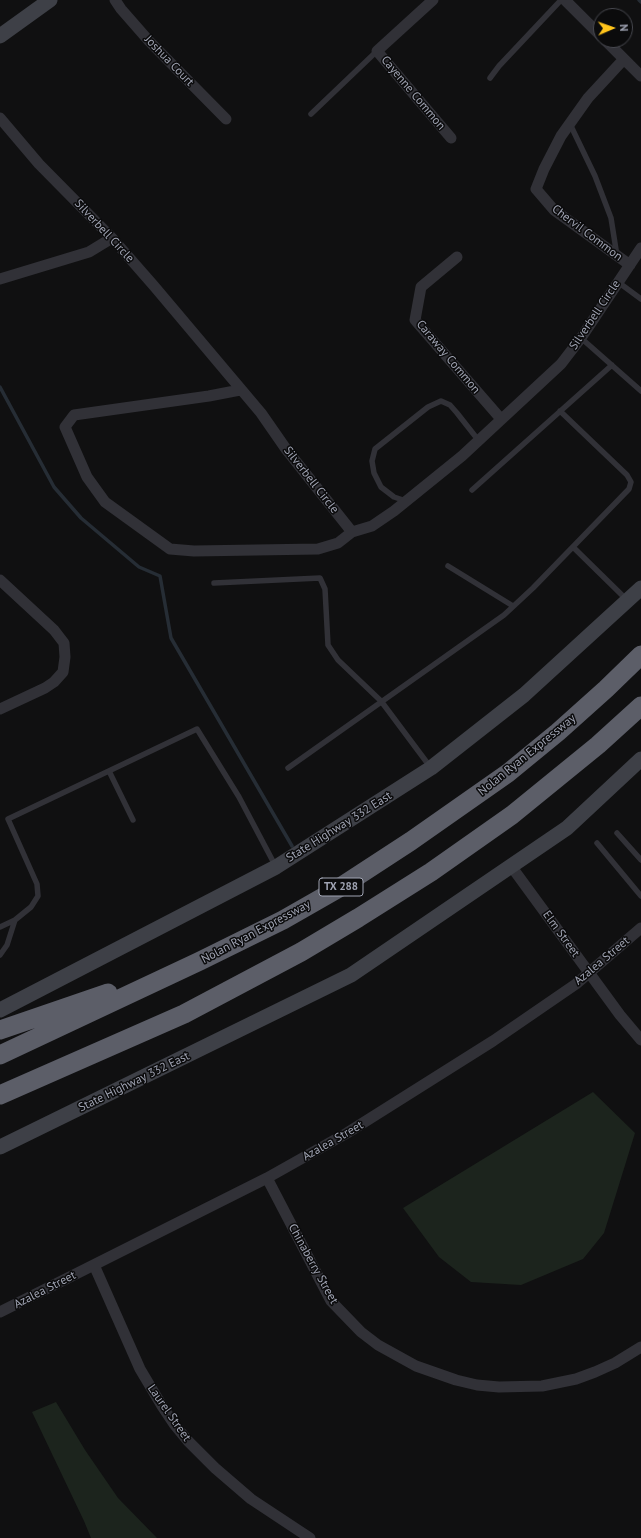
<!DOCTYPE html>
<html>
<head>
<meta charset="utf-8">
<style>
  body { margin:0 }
  #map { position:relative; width:641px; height:1538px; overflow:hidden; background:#101011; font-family:"PT Sans",sans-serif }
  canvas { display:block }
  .north { position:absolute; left:593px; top:8px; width:40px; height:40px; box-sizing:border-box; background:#0b0b0c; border:1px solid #47484f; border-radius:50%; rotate:88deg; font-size:11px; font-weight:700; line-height:16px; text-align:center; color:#a0a4b3 }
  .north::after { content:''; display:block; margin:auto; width:14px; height:18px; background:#ffc41b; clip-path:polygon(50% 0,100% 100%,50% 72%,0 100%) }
</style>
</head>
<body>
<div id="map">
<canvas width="641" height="1538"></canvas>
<div class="north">N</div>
</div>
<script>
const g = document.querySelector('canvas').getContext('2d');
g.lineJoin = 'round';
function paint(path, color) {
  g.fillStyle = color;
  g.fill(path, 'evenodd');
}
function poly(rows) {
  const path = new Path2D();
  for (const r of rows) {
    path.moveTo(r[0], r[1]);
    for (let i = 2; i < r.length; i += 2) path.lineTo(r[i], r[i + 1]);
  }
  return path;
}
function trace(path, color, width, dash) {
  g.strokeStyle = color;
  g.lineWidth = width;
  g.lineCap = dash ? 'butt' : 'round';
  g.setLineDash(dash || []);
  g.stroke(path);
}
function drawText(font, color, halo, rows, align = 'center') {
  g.font = font + ' "PT Sans",sans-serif';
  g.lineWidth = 3;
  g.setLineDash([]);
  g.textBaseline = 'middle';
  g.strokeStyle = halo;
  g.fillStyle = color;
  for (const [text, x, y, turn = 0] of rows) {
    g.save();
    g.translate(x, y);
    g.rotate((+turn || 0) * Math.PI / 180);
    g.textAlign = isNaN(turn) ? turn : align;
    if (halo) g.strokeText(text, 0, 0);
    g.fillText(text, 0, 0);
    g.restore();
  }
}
const green = poly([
  [593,1092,635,1133,604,1233,583,1259,521,1285,471,1282,439,1257,403,1208],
  [56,1402,85,1450,118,1498,157,1538,91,1538,84,1521,32,1412]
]);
const stream = poly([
  [639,0,641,2],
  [0,387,54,487,81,518,139,567,160,576,171,638,292,846]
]);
const lane = poly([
  [490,78,499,66,561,0],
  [311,114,377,51],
  [570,124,595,176,611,218,617,256],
  [618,282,641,299],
  [581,338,641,391],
  [472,490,612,365],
  [406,501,394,497,381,487,374,473,372,461,375,449,428,407,441,401,450,405,457,413,479,441],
  [573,547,627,600],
  [448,566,513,606],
  [214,583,320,578,325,589,328,645,338,660,381,701,431,768],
  [288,768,504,615,533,588,629,489,631,482,627,475,560,411],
  [109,771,133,820],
  [617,833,641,860],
  [597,843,641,896],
  [0,927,15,920,31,907,38,896,37,884,8,819,197,729,239,797,276,867],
  [0,955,7,945,15,920]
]);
const street = poly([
  [115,0,121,9,149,41,226,119],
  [433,0,377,51,451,138],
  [565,0,601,36],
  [605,40,641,76],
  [624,59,588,98,561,136,544,169,536,189,554,210,630,265],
  [0,118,39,164,112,238,154,286,261,413,286,449,352,532],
  [457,257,421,287,415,320,501,419],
  [0,279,89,252,112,238],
  [240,390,209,396,74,415,65,427,87,477,105,502,170,549,194,551,318,549,338,543,352,532,372,526,394,511,462,456,561,364,581,338,641,248],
  [0,580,54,630,64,643,65,657,63,672,54,682,45,688,0,709],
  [511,866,620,1015,641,1040],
  [267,1178,331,1301,361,1332,378,1345,416,1366,456,1380,477,1385,499,1387,542,1386,576,1379,595,1372,615,1363,641,1347],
  [94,1265,140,1369,162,1406,174,1424,188,1441,215,1468,251,1499,310,1538],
  [0,1312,267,1178,347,1133,493,1041,576,984,641,928]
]);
const secondary = poly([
  [0,36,50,0],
  [0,1010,276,867,431,768,524,695,641,588],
  [0,1147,351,975,567,828,641,759]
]);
const highway = poly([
  [0,1030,108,993],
  [0,1055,200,961,283,920,339,888,411,841,508,773,558,732,606,689,641,655],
  [0,1095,184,1014,301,952,358,918,431,872,512,815,598,745,641,706]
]);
const shields = [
  [341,887,44]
];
const shieldNames = [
  ["TX 288",341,887]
];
const streetNames = [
  ["Joshua Court",169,61,46],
  ["Cayenne Common",413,93,50],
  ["Silverbell Circle",104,231,47],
  ["Chervil Common",587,233,37],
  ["Silverbell Circle",595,315,-56],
  ["Caraway Common",448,357,50],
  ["Silverbell Circle",311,480,52],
  ["Nolan Ryan Expressway",527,755,-39],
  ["State Highway 332 East",339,827,-32],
  ["Nolan Ryan Expressway",256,932,-28],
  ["Elm Street",561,934,54],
  ["Azalea Street",602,961,-40],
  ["State Highway 332 East",134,1082,-26],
  ["Azalea Street",333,1141,-30],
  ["Chinaberry Street",313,1264,61],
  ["Azalea Street",45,1290,-27],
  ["Laurel Street",169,1413,55]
];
paint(green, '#1c241d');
trace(stream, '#262d35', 3.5);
trace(lane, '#313137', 5.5);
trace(street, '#313137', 11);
trace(secondary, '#3e4047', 15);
trace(highway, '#5c5e68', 19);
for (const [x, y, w] of shields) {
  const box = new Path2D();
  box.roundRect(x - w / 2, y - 9, w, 18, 3);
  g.fillStyle = '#0b0b0c';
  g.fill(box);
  trace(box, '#a0a4b3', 1);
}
drawText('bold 11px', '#a0a4b3', null, shieldNames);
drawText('12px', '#a0a4b3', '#0b0b0c', streetNames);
</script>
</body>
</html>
